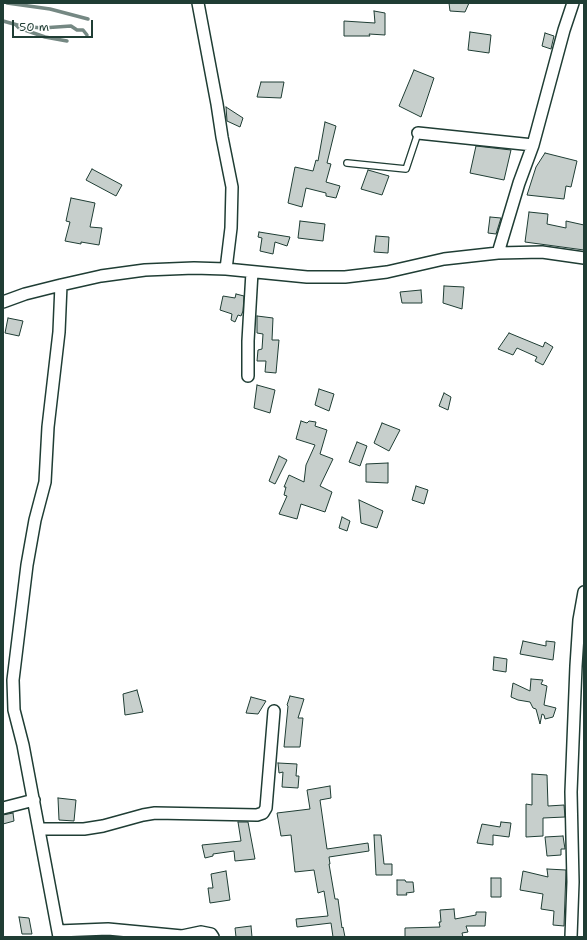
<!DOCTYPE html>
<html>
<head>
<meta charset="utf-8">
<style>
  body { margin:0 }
  #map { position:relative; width:587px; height:940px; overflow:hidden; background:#fff; font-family:"Shantell Sans",sans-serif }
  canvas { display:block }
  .frame { position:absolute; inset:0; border:4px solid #1f3d34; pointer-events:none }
  .scale { position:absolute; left:12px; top:20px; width:81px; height:18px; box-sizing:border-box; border:2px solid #1f3d34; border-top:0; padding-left:5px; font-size:12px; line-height:14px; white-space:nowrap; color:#1f3d34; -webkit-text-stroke:3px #fff; paint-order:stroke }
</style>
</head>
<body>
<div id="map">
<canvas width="587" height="940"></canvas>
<div class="frame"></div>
<div class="scale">50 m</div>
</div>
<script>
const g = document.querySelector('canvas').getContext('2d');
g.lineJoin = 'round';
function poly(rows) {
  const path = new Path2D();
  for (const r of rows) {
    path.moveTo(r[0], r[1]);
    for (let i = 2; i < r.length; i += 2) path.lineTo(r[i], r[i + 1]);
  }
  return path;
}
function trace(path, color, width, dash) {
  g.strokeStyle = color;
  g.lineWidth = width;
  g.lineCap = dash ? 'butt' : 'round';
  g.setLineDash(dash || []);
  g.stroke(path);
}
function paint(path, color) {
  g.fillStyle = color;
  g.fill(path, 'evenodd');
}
const stream = poly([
  [7,3,50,9,88,19],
  [3,21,21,26,42,28,71,26,77,30,83,30,87,35],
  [16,25,19,28,45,37,67,41]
]);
const building = poly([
  [449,3,469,3,465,12,450,11,449,3],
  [374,11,385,13,385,35,369,34,370,36,344,36,344,21,375,23,374,11],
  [470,32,491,35,489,53,468,50,470,32],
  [545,33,554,36,551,49,542,46,545,33],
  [414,70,434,78,421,117,399,106,414,70],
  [261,82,284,82,281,98,257,97,261,82],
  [226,107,243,118,240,127,227,121,226,107],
  [325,122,336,126,327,163,331,164,326,182,340,186,336,198,326,196,326,193,306,188,302,207,288,203,295,167,313,171,316,160,318,161,325,122],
  [476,146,511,150,504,180,470,173,476,146],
  [545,153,577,161,571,187,566,186,564,199,527,195,536,167,545,153],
  [92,169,122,185,116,196,86,180,92,169],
  [368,170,389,176,382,195,361,189,368,170],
  [71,198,95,203,90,227,102,228,99,245,81,242,81,244,65,241,70,222,66,221,71,198],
  [529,212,548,214,547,224,566,228,566,221,584,225,584,250,525,242,529,212],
  [490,217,501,218,496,234,488,233,490,217],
  [300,221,325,224,323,241,298,238,300,221],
  [259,232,290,237,287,246,275,242,273,254,260,251,262,238,258,237,259,232],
  [376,236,389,237,388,253,374,252,376,236],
  [444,286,464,287,462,309,443,303,444,286],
  [421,290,422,303,402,303,400,292,421,290],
  [236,294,244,296,243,311,241,316,238,315,235,322,231,320,232,314,220,310,223,296,235,298,236,294],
  [257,316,273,318,272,340,279,340,276,373,265,372,266,361,257,361,258,350,262,349,263,334,257,333,257,316],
  [8,318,23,321,19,336,5,333,8,318],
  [509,333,543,347,545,342,553,347,543,365,535,361,537,357,517,348,513,355,498,349,509,333],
  [257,385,275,390,270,413,254,408,257,385],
  [319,389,334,394,329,411,315,405,319,389],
  [444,393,451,397,448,410,439,406,444,393],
  [301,421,307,423,309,421,316,422,315,426,327,430,320,454,333,459,320,486,332,492,325,512,301,504,297,519,279,514,287,496,284,495,286,487,284,487,289,475,304,482,306,465,315,445,296,439,301,421],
  [382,423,400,430,389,451,374,443,382,423],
  [357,442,367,446,360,466,349,462,357,442],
  [279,456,287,460,275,484,269,481,279,456],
  [388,463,388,483,366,482,366,464,388,463],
  [416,486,428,490,424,504,412,500,416,486],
  [359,500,383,511,377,528,361,523,359,500],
  [342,517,350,521,347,531,339,528,342,517],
  [523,641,546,646,546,641,555,642,553,660,520,654,523,641],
  [494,657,507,659,506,672,493,670,494,657],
  [531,679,543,680,541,684,547,686,544,705,556,708,553,717,545,719,544,715,542,714,540,724,536,709,533,708,530,702,518,700,511,697,513,683,530,691,531,679],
  [137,690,143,712,125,715,123,694,137,690],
  [290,696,304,699,298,718,303,718,300,747,284,747,288,706,287,705,290,696],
  [251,697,266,701,258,714,246,713,251,697],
  [278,763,297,764,296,776,299,776,298,788,282,787,283,772,279,773,278,763],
  [532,774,547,775,548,806,564,805,565,817,543,818,543,836,526,837,526,804,532,805,532,774],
  [330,786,331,798,320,800,327,849,368,843,369,851,329,857,330,864,329,864,335,899,338,899,342,928,343,927,345,937,333,937,331,923,297,927,296,919,328,916,324,891,318,893,314,870,295,872,291,835,281,836,277,813,310,809,307,790,330,786],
  [58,798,76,800,74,821,59,820,58,798],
  [13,813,14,821,3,824,3,815,13,813],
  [238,822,248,822,255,859,235,861,234,851,213,854,213,856,205,858,202,845,241,841,238,822],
  [501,822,511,823,509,837,493,835,493,845,477,843,482,824,500,827,501,822],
  [374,835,381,835,384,864,392,864,392,875,376,875,374,835],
  [563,836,565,849,561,849,561,855,547,856,545,837,563,836],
  [547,869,566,870,564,926,553,925,554,911,541,909,543,894,520,890,523,871,548,877,547,869],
  [226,871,230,900,210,903,208,888,213,888,211,874,226,871],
  [491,878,501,878,501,897,491,897,491,878],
  [397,880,405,880,406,882,413,882,414,892,406,893,407,895,397,895,397,880],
  [454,909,455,919,476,915,476,912,486,912,485,926,466,926,468,932,462,933,463,937,405,937,405,928,440,927,439,922,441,922,440,910,454,909],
  [19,917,29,918,32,934,22,934,19,917],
  [251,926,252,937,236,937,235,928,251,926]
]);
const lane = poly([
  [347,163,406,169,418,133]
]);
const street = poly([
  [198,3,217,104,222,137,232,187,231,228,226,269],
  [418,133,533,145],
  [498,253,519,183,533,145,564,30,573,3],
  [3,302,25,294,61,285,101,276,145,270,194,268,226,269,307,277,345,277,387,272,444,259,498,253,542,252,584,258],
  [248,376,248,341,252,272],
  [3,808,34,800],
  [39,829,84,829,103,826,143,815,155,813,257,815,263,813,266,808,274,711],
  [58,931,108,929,182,936,201,932,211,934,213,937],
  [59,937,23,745,14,710,13,680,27,565,35,520,45,482,48,427,59,332,61,285],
  [571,937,573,882,571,792,576,666,579,620,584,592]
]);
trace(stream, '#758883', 3.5);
paint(building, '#c7cfcc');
trace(building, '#1f3d34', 1);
trace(lane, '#1f3d34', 8);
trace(street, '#1f3d34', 14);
trace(lane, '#fff', 5.5);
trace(street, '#fff', 11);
</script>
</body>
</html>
